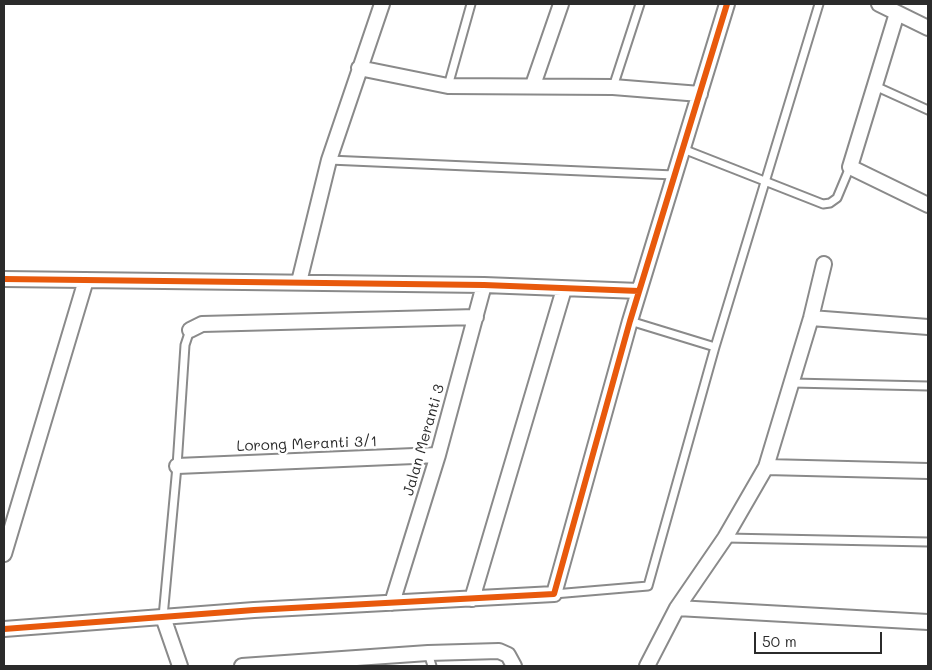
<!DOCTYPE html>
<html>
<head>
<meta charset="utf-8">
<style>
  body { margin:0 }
  #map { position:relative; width:932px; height:670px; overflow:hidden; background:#fff; font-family:Mali,sans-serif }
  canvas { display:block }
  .frame { position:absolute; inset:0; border:5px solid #2b2b2b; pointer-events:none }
  .scale { position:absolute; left:754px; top:632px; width:128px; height:22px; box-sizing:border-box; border:2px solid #2b2b2b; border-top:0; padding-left:6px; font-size:15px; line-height:18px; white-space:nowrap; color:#2b2b2b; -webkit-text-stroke:4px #fff; paint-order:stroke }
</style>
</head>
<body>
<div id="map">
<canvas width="932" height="670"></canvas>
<div class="frame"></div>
<div class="scale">50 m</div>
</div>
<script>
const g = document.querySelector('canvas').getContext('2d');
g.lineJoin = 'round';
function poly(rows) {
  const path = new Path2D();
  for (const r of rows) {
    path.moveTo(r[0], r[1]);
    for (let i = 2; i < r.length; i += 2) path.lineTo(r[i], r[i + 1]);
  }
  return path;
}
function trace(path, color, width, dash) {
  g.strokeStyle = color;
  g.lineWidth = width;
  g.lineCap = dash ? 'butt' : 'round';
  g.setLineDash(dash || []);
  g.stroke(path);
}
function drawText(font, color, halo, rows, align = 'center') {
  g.font = font + ' Mali,sans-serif';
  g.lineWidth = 5;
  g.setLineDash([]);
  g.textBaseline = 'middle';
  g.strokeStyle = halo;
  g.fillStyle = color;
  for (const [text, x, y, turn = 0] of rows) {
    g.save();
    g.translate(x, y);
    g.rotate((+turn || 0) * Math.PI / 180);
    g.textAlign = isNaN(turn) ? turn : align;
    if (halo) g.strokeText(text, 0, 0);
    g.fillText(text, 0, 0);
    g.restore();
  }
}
const service = poly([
  [448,86,471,4],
  [875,86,928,110],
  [613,87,640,4],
  [683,149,823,204,830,203,837,198,850,167],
  [329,160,674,175],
  [630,321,715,347],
  [792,383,928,386],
  [726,538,928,542],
  [554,594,648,586,715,347,819,4],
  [163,617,177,466,185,345,190,330],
  [428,653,432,666]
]);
const minor = poly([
  [879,4,928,28],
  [897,13,850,167,928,205],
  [359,68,448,86,613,87,700,94],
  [533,85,561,4],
  [4,279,484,285,639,291],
  [299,282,329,160,382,4],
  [811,318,928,327],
  [190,330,202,324,476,317],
  [177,466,438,455],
  [766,467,928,471],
  [4,554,86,280],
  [472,599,564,289],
  [392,603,438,455,484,285],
  [677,608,928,622],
  [163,617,180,666],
  [4,629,254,610,554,594,630,321,727,4],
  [242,666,428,653,499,651,508,655,514,666],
  [647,666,677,608,725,538,766,467,811,318,824,264]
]);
const cycleway = poly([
  [4,279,484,285,639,291],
  [4,629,254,610,554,594,630,321,727,4]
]);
const streetNames = [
  ["Jalan Meranti 3",424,440,-74],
  ["Lorong Meranti 3/1",307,444,-2]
];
trace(service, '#8a8a8a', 11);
trace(minor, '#8a8a8a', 18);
trace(service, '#fff', 7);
trace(minor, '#fff', 14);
trace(cycleway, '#e8590c', 6);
drawText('15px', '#2b2b2b', '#fff', streetNames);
</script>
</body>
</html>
